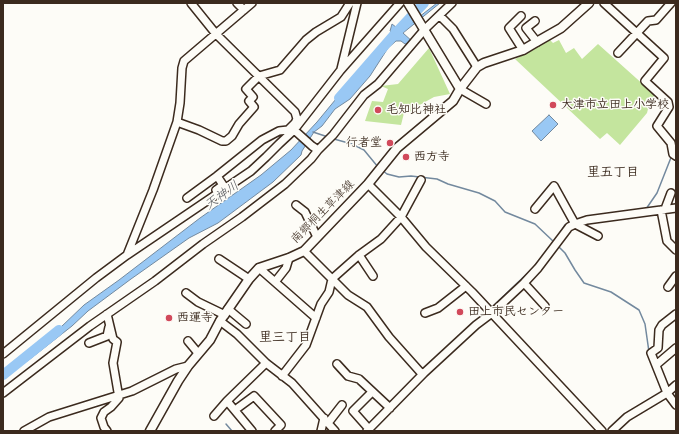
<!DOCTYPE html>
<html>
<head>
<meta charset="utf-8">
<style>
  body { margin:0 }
  #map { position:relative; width:679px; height:434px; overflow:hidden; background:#fdfcf7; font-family:Itim,sans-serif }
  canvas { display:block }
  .frame { position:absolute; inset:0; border:4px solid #3b2a1e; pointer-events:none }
</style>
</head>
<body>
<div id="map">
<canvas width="679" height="434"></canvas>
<div class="frame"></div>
</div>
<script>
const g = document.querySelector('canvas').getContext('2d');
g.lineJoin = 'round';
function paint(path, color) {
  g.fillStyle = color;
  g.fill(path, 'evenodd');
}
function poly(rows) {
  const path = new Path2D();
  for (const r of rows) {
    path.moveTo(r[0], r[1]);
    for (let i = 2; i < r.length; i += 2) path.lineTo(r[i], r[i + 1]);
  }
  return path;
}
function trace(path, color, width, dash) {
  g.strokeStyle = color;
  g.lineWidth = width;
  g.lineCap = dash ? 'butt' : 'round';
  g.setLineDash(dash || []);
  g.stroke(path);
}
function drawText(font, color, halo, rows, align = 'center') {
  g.font = font + ' Itim,"Klee One",sans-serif';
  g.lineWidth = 3;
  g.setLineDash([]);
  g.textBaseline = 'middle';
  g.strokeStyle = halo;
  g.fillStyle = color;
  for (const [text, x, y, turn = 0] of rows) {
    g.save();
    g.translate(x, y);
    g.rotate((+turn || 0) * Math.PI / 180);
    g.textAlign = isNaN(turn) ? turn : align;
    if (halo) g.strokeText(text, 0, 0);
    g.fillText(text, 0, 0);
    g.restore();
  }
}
const green = poly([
  [549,39,553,43,559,40,566,53,574,48,582,59,598,44,655,95,649,105,647,113,620,145,607,133,600,139,515,59,533,50],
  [429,48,450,94,434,97,416,107,414,111,404,113,401,125,365,121,372,101,383,102,388,89,381,86,398,84]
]);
const water = poly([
  [437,3,440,3,403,33,413,42,405,44,401,41,396,41,388,48,370,76,350,99,335,109,322,126,314,132,302,151,301,155,273,182,218,223,189,238,131,279,88,311,72,326,30,359,10,373,3,376,3,371,38,349,84,305,119,280,200,218,261,175,291,150,317,122,345,88,349,90,363,77,376,59,395,36,390,31,392,24,401,31,437,3],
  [549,115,558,124,541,141,532,131,549,115]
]);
const stream = poly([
  [313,132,328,137],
  [334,139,352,144,364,150,378,167],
  [382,170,387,174,399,177,411,176,437,179,448,184,479,193,495,201,505,212,535,224,554,242],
  [646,209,657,193,672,155],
  [558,236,565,225,572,222],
  [558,246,565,253,575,270,584,283,611,292,639,310,645,324,649,352],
  [490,309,533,268,550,247],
  [481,317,488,311],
  [652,365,657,376],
  [226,424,232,431]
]);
const river = poly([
  [339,98,393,36,424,3],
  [3,375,59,330]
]);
const minor = poly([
  [237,3,244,10],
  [604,3,664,58,645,81,668,102,669,107,657,126,671,143,673,154,676,156],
  [440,16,453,29,477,67],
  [521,16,509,28,523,50],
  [535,21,526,28,537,42],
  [618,53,648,21,656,20,671,3],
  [341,69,357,3],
  [460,89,486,104],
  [177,122,199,130,222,141,226,141,232,136,239,124,254,107,249,101,253,97,246,89,259,76,280,70,306,40,316,32,341,17,350,3],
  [292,128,312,146,318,150],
  [368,184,401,217,426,247,472,292,602,431],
  [216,190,223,185,217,176],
  [187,198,217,176,262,140,279,131,288,130,295,123,297,119,295,112,216,34,191,3],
  [296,205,305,212,317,237],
  [535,209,554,186,575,224,598,236],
  [665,209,671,193],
  [661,210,667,241,676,250],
  [304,251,348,295,367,307,389,337,422,374],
  [127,255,153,190,177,122,180,103,182,68,184,61,252,3],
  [359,255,373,276],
  [219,259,249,279],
  [259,268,316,318],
  [275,282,286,268,289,258],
  [524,283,545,306],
  [668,287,676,276],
  [186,293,198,302,225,315],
  [228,309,246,324],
  [425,313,438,308,466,286],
  [107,314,113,339,117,342,113,363,119,398,111,407,104,412,101,418,104,427,107,431],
  [676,314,662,325,659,330,658,348,651,353,667,393,676,405],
  [220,321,237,334,266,363,292,383,335,431],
  [188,341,198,353],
  [89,343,107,336,109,327],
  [3,354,96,278,127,255,251,171,266,157,279,144,294,130,340,71,400,3],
  [337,364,348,376,359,379,390,408],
  [656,365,676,348],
  [282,376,306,345,321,304,329,292,332,279,359,255,381,239,401,217,421,180],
  [3,393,90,326,155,281,203,244,242,217,285,184,311,159,318,150,333,135,364,95,378,84,425,29,452,3],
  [227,401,266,363],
  [235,410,254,396,281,425,275,431],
  [214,416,227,401,252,431],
  [328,423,342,405],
  [369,429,353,411,372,392],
  [24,431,49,417,132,391,176,369,188,366],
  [321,431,324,418],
  [367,431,424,373,476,325,492,313,524,283,538,268,569,227,575,224,587,220,676,208],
  [612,431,627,417,667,393,676,385]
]);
const major = poly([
  [460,89,477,67,484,63,523,50,533,44,561,28,589,3],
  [150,431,178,381,188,366,210,340,220,321,249,279,259,268,289,258,304,251,368,184,397,148,453,101,460,89,408,3]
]);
const markers = [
  [553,105,4,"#d1495b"],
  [378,110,4,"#d1495b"],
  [390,143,4,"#d1495b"],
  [406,157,4,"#d1495b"],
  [460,312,4,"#d1495b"],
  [169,318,4,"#d1495b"]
];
const poiNames = [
  ["大津市立田上小学校",561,105],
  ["毛知比神社",386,110],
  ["行者堂",382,143,"right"],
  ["西方寺",414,157],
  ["田上市民センター",468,312],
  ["西運寺",177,318]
];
const streetNames = [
  ["南郷桐生草津線",323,212,-45]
];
const neighbourhoodNames = [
  ["里五丁目",613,173],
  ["里三丁目",285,338]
];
const waterNames = [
  ["天神川",222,196,-36]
];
paint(green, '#c4e59e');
paint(water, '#99c8f4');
trace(water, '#73899e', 1);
trace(stream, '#73899e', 1.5);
trace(river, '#99c8f4', 10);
trace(minor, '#3b2a1e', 10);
trace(major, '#3b2a1e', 11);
trace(minor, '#fdfcf7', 7);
trace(major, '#fdfcf7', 8);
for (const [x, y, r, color] of markers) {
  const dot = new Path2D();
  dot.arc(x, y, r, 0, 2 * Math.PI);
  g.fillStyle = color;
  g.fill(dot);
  trace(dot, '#fdfcf7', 1.5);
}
drawText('bold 12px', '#3b2a1e', '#fdfcf7', poiNames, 'left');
drawText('12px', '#3b2a1e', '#fdfcf7', streetNames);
drawText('bold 13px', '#3b2a1e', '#fdfcf7', neighbourhoodNames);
drawText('italic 13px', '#57595e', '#fdfcf7', waterNames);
</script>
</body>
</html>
